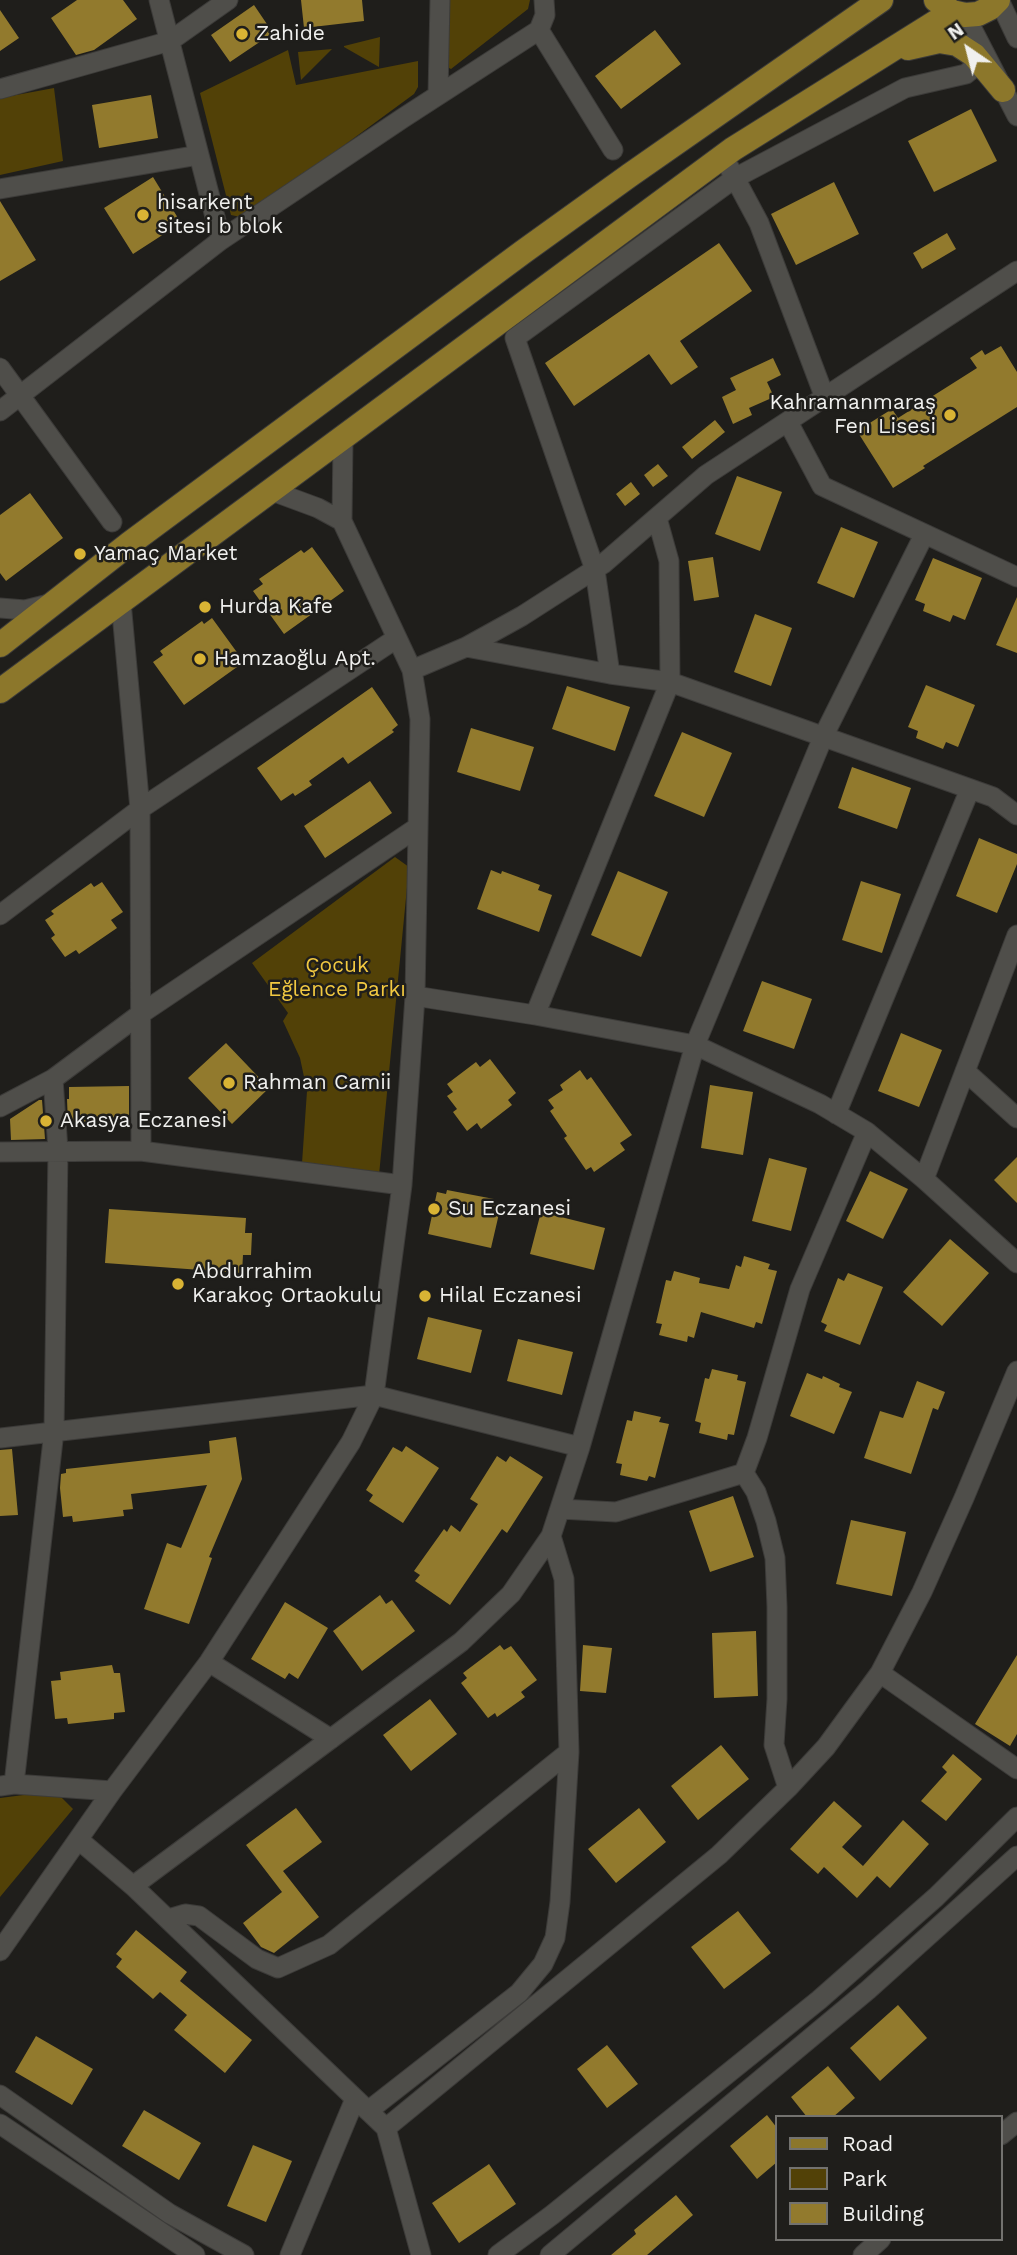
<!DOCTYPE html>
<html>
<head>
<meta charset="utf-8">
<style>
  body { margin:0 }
  #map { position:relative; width:1017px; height:2255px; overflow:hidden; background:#1f1e1b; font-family:"Work Sans",sans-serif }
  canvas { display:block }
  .legend { position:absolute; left:775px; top:2115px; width:228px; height:126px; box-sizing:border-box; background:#1f1e1b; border:2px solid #73726f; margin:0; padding:9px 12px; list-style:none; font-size:21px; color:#f0f0ee }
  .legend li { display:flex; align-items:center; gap:14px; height:35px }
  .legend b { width:35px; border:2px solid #73726f }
  .north { position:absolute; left:933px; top:14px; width:70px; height:70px; -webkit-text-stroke:5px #1f1e1b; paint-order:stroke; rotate:325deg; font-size:19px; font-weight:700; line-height:28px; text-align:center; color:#f0f0ee }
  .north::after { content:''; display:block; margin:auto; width:24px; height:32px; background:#f0f0ee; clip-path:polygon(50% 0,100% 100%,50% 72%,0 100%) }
</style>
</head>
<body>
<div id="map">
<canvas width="1017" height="2255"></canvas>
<ul class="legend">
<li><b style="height:9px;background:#8c772b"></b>Road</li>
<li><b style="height:19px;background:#524107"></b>Park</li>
<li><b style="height:19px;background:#927a2d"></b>Building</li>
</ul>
<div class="north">N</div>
</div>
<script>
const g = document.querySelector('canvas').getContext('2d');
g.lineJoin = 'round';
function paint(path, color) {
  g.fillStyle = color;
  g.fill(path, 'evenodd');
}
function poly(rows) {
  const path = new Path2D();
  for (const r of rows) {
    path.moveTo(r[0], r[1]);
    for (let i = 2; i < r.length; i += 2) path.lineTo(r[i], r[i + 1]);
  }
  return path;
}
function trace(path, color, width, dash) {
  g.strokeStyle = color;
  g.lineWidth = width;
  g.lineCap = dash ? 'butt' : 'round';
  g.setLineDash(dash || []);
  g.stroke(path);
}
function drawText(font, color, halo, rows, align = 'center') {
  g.font = font + ' "Work Sans",sans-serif';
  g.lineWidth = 5;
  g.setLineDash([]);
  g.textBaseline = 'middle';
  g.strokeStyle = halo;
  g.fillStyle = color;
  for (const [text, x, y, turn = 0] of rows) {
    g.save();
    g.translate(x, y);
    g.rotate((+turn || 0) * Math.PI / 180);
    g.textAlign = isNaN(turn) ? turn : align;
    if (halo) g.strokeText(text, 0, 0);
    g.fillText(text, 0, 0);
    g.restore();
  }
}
const green = poly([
  [449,0,530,0,528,9,451,69,445,66],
  [380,37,379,67,344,47,344,46],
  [332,49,301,80,298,52],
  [288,50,296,85,418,61,418,87,414,94,245,218,231,215,200,93],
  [54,88,63,161,0,175,0,98],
  [395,857,409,867,379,1175,302,1163,307,1091,300,1058,283,1021,288,1013,252,963],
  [55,1791,73,1809,0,1897,0,1798]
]);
const building = poly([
  [77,0,123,0,137,19,94,50,76,55,51,18],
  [301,0,362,0,364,21,304,28],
  [254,5,273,33,230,62,211,35],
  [0,10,19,38,0,51],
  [655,30,681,64,621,109,595,76],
  [151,95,158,138,99,148,92,105],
  [971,109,997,161,934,192,908,141],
  [153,177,181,223,133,254,104,208],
  [834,182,859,234,796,265,771,214],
  [0,201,36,260,0,281],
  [947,233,956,249,922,269,913,253],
  [719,243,752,291,680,341,698,367,671,385,649,354,574,406,545,363],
  [1001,346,1017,372,1017,407,923,466,925,468,893,488,857,431,892,409,898,418,977,368,970,358,982,350,985,355],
  [773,358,781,375,767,382,774,397,749,408,752,415,733,424,722,397,736,390,730,378],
  [715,420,725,432,692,459,682,447],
  [658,464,668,476,653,487,644,475],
  [737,476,782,492,760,551,715,534],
  [631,482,640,494,625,506,616,494],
  [30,493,63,538,6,581,0,573,0,515],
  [841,527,878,542,854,598,817,583],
  [312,547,344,591,284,634,253,591,263,584,259,579,301,550,304,553],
  [713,557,719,597,694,601,688,561],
  [933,558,982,578,965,620,953,615,950,622,923,611,925,604,915,600],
  [1017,597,1017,653,996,645],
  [755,614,792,628,771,686,734,672],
  [212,618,244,662,184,705,153,662,163,655,160,651,202,621,204,624],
  [926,685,975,705,958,747,946,742,943,749,916,738,918,731,908,727],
  [567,686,630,707,615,751,552,729],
  [372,687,398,725,392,730,394,732,348,764,343,757,309,781,312,785,295,796,293,793,281,801,257,768],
  [471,728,534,747,520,791,457,772],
  [682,732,732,753,704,817,654,796],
  [852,767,911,788,897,829,838,808],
  [370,781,392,813,325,858,304,826],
  [979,838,1017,854,1017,864,997,913,956,896],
  [491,870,501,874,502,871,540,885,538,890,552,895,539,932,477,909],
  [618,871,668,892,641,957,591,935],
  [861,881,901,894,882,953,842,940],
  [102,882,123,912,111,920,117,928,79,954,76,950,65,957,51,938,55,935,45,920,54,914,51,911,91,883,94,887],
  [762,981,812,999,794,1049,743,1031],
  [901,1033,942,1050,919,1107,878,1091],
  [226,1043,269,1088,232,1124,188,1078],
  [490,1059,516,1093,508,1100,512,1105,481,1129,477,1123,467,1131,453,1112,457,1109,447,1096,453,1092,447,1084,476,1062,480,1067],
  [580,1070,587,1080,591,1077,632,1135,620,1143,625,1150,594,1172,591,1167,586,1170,564,1138,567,1136,550,1111,554,1108,548,1100,563,1090,560,1085],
  [710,1085,753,1092,743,1155,701,1148],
  [129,1086,129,1123,68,1124,67,1099,69,1099,69,1087],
  [39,1100,42,1100,45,1139,11,1140,10,1119],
  [1017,1157,1017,1203,994,1180],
  [769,1158,807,1168,791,1231,752,1221],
  [870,1171,908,1189,883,1239,846,1221],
  [447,1190,494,1199,493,1204,501,1205,491,1248,428,1234,437,1192,446,1194],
  [109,1209,246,1218,245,1233,252,1233,251,1255,243,1255,242,1273,105,1263],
  [541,1212,605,1228,594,1270,530,1254],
  [950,1239,989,1273,942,1326,903,1292],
  [744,1256,770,1264,768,1269,777,1271,762,1324,756,1322,754,1328,701,1312,694,1338,688,1336,687,1342,659,1335,662,1324,656,1323,666,1280,671,1281,674,1271,700,1278,699,1283,729,1289,736,1265,741,1267],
  [848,1273,883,1287,860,1345,824,1331,827,1325,821,1322,838,1278,844,1281],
  [428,1317,482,1330,471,1373,417,1359],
  [518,1339,573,1352,562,1395,507,1381],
  [712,1369,738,1375,737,1380,746,1382,734,1435,728,1434,727,1440,699,1433,701,1423,695,1421,705,1378,709,1379],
  [807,1373,822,1379,823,1376,840,1384,839,1387,852,1392,834,1434,790,1416],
  [917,1381,945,1392,938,1410,933,1408,911,1474,864,1458,880,1411,903,1418],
  [634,1411,661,1417,659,1422,669,1424,655,1478,649,1476,647,1481,620,1475,622,1464,616,1463,627,1420,632,1421],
  [236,1437,242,1479,209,1557,212,1558,189,1624,144,1609,167,1543,181,1548,207,1485,131,1494,133,1509,123,1510,124,1516,73,1522,72,1516,63,1517,60,1488,61,1474,66,1473,66,1469,210,1453,209,1441],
  [406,1446,439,1468,403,1523,369,1501,373,1495,366,1490,393,1447,402,1452],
  [12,1449,18,1515,0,1516,0,1450],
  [497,1456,506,1462,510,1456,543,1477,507,1533,502,1529,450,1605,415,1581,420,1575,414,1571,444,1529,447,1532,451,1525,460,1532,478,1504,470,1499],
  [733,1496,754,1557,710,1572,689,1511],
  [851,1520,906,1532,892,1596,836,1584],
  [380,1595,386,1604,392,1600,415,1631,362,1671,333,1631],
  [285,1602,328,1628,298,1679,289,1673,285,1679,251,1659],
  [756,1631,758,1696,714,1698,712,1633],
  [500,1645,504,1650,511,1646,537,1680,521,1692,525,1697,497,1717,495,1713,488,1718,461,1683,467,1678,463,1673],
  [583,1645,612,1648,606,1693,580,1691],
  [1017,1655,1017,1734,1010,1746,975,1724],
  [112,1665,114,1673,120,1673,125,1712,114,1713,114,1719,68,1724,67,1718,55,1719,51,1681,61,1680,60,1672],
  [430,1699,457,1734,411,1771,383,1735],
  [721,1745,749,1779,698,1820,671,1786],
  [953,1754,982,1779,946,1821,921,1801,947,1772,942,1767],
  [834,1801,862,1826,842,1847,863,1866,903,1820,929,1844,890,1888,877,1876,857,1898,824,1867,818,1874,790,1849],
  [296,1808,322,1842,283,1871,319,1917,274,1953,261,1947,243,1923,282,1892,246,1845],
  [639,1808,666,1842,616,1883,588,1849],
  [738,1911,771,1953,724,1989,691,1947],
  [136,1930,187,1972,180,1981,252,2040,225,2073,174,2030,187,2015,160,1992,153,1999,116,1967,122,1959,116,1954],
  [898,2005,927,2038,880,2081,850,2048],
  [36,2036,93,2069,72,2105,15,2072],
  [607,2045,638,2084,607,2108,577,2069],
  [828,2066,855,2098,833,2117,807,2117,791,2097],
  [144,2110,201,2143,179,2180,122,2146],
  [767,2115,777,2128,777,2162,757,2179,730,2146],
  [253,2145,292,2161,266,2222,227,2206],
  [489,2164,516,2204,459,2243,432,2203],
  [676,2195,693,2215,647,2255,611,2255,636,2234,634,2230]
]);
const minor = poly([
  [159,0,221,240],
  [999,0,1017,38],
  [965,15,1017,116],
  [539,30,613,150],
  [0,89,170,41,228,0],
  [438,95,440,0],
  [729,167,759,223,825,398],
  [0,189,199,155],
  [0,368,112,522],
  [0,411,221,240,403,118,539,30,545,15,544,0],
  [788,422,822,486,1017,577],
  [272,491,318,508,342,521],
  [121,602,140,809,141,1151],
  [0,608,25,610,49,604],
  [466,647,522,616,603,564,706,475,1017,271],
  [412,670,466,647,610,674,670,682,993,797,1017,815],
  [610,674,595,570,515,338,735,178,905,88,966,74,980,62],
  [0,915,140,809,397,638],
  [415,996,535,1015,695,1045,824,735,924,535],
  [535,1015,670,682,669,561,657,518],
  [965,1071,1017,1118],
  [0,1107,53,1079],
  [836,1114,970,789],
  [0,1152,141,1151,402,1185],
  [924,1179,1017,935],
  [0,1438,374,1395,402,1185,415,996,420,719,412,670,342,521,343,438],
  [744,1473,756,1492,766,1521,775,1558,777,1607,777,1699,774,1745,788,1788],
  [560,1509,616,1512,744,1473,757,1438,800,1289,867,1132],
  [209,1662,331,1739],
  [880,1673,1017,1769],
  [14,1784,54,1431,58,1150,53,1079,139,1015,418,827],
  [0,1786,14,1784,112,1791],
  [79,1840,133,1886,461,1642,511,1594,551,1536,580,1447,695,1045,820,1104,867,1132,924,1179,1017,1263],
  [133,1886,386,2128,421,2255],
  [168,1919,185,1914,199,1916,257,1959,278,1968,329,1945,569,1752],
  [0,1951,112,1791,209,1662,351,1442,374,1395,580,1447],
  [0,2095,170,2214,244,2255],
  [368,2111,519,1993,543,1964,555,1938,560,1902,569,1752,564,1579,551,1536],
  [0,2124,195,2255],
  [386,2128,719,1855,788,1788,826,1747,880,1673,922,1592,964,1498,1017,1371],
  [1001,2135,1017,2122],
  [290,2255,355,2099],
  [498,2255,552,2215,819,2000,936,1897,1017,1817],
  [550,2255,868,1990,1017,1856],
  [863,2255,881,2239]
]);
const major = poly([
  [936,0,952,12,965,15,978,14,990,8,998,0],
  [908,48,939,41,957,44,974,55,1003,90],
  [0,645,129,544,523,252,630,175,881,0],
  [0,691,733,149,952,12]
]);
const markers = [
  [242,34,7,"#d9b334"],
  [143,215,7,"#d9b334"],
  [950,415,7,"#d9b334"],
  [80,554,7,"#d9b334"],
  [205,607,7,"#d9b334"],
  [200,659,7,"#d9b334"],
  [229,1083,7,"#d9b334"],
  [46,1121,7,"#d9b334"],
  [434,1209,7,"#d9b334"],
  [178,1284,7,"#d9b334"],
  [425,1296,7,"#d9b334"]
];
const poiNames = [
  ["Zahide",256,34],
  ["hisarkent",157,203],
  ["sitesi b blok",157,227],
  ["Kahramanmaraş",936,403,"right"],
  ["Fen Lisesi",936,427,"right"],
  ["Yamaç Market",94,554],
  ["Hurda Kafe",219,607],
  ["Hamzaoğlu Apt.",214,659],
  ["Rahman Camii",243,1083],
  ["Akasya Eczanesi",60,1121],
  ["Su Eczanesi",448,1209],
  ["Abdurrahim",192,1272],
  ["Karakoç Ortaokulu",192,1296],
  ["Hilal Eczanesi",439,1296]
];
const parkNames = [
  ["Çocuk",337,966],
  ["Eğlence Parkı",337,990]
];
paint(green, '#524107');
paint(building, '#927a2d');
trace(minor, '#3c3b39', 21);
trace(major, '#3c3b39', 26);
trace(minor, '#4f4e4a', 19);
trace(major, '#8c772b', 24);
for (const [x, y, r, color] of markers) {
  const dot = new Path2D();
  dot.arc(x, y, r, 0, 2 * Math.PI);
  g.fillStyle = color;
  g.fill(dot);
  trace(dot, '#1f1e1b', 2.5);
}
drawText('21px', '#f0f0ee', '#1f1e1b', poiNames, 'left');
drawText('21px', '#f2c941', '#1f1e1b', parkNames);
</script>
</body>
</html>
